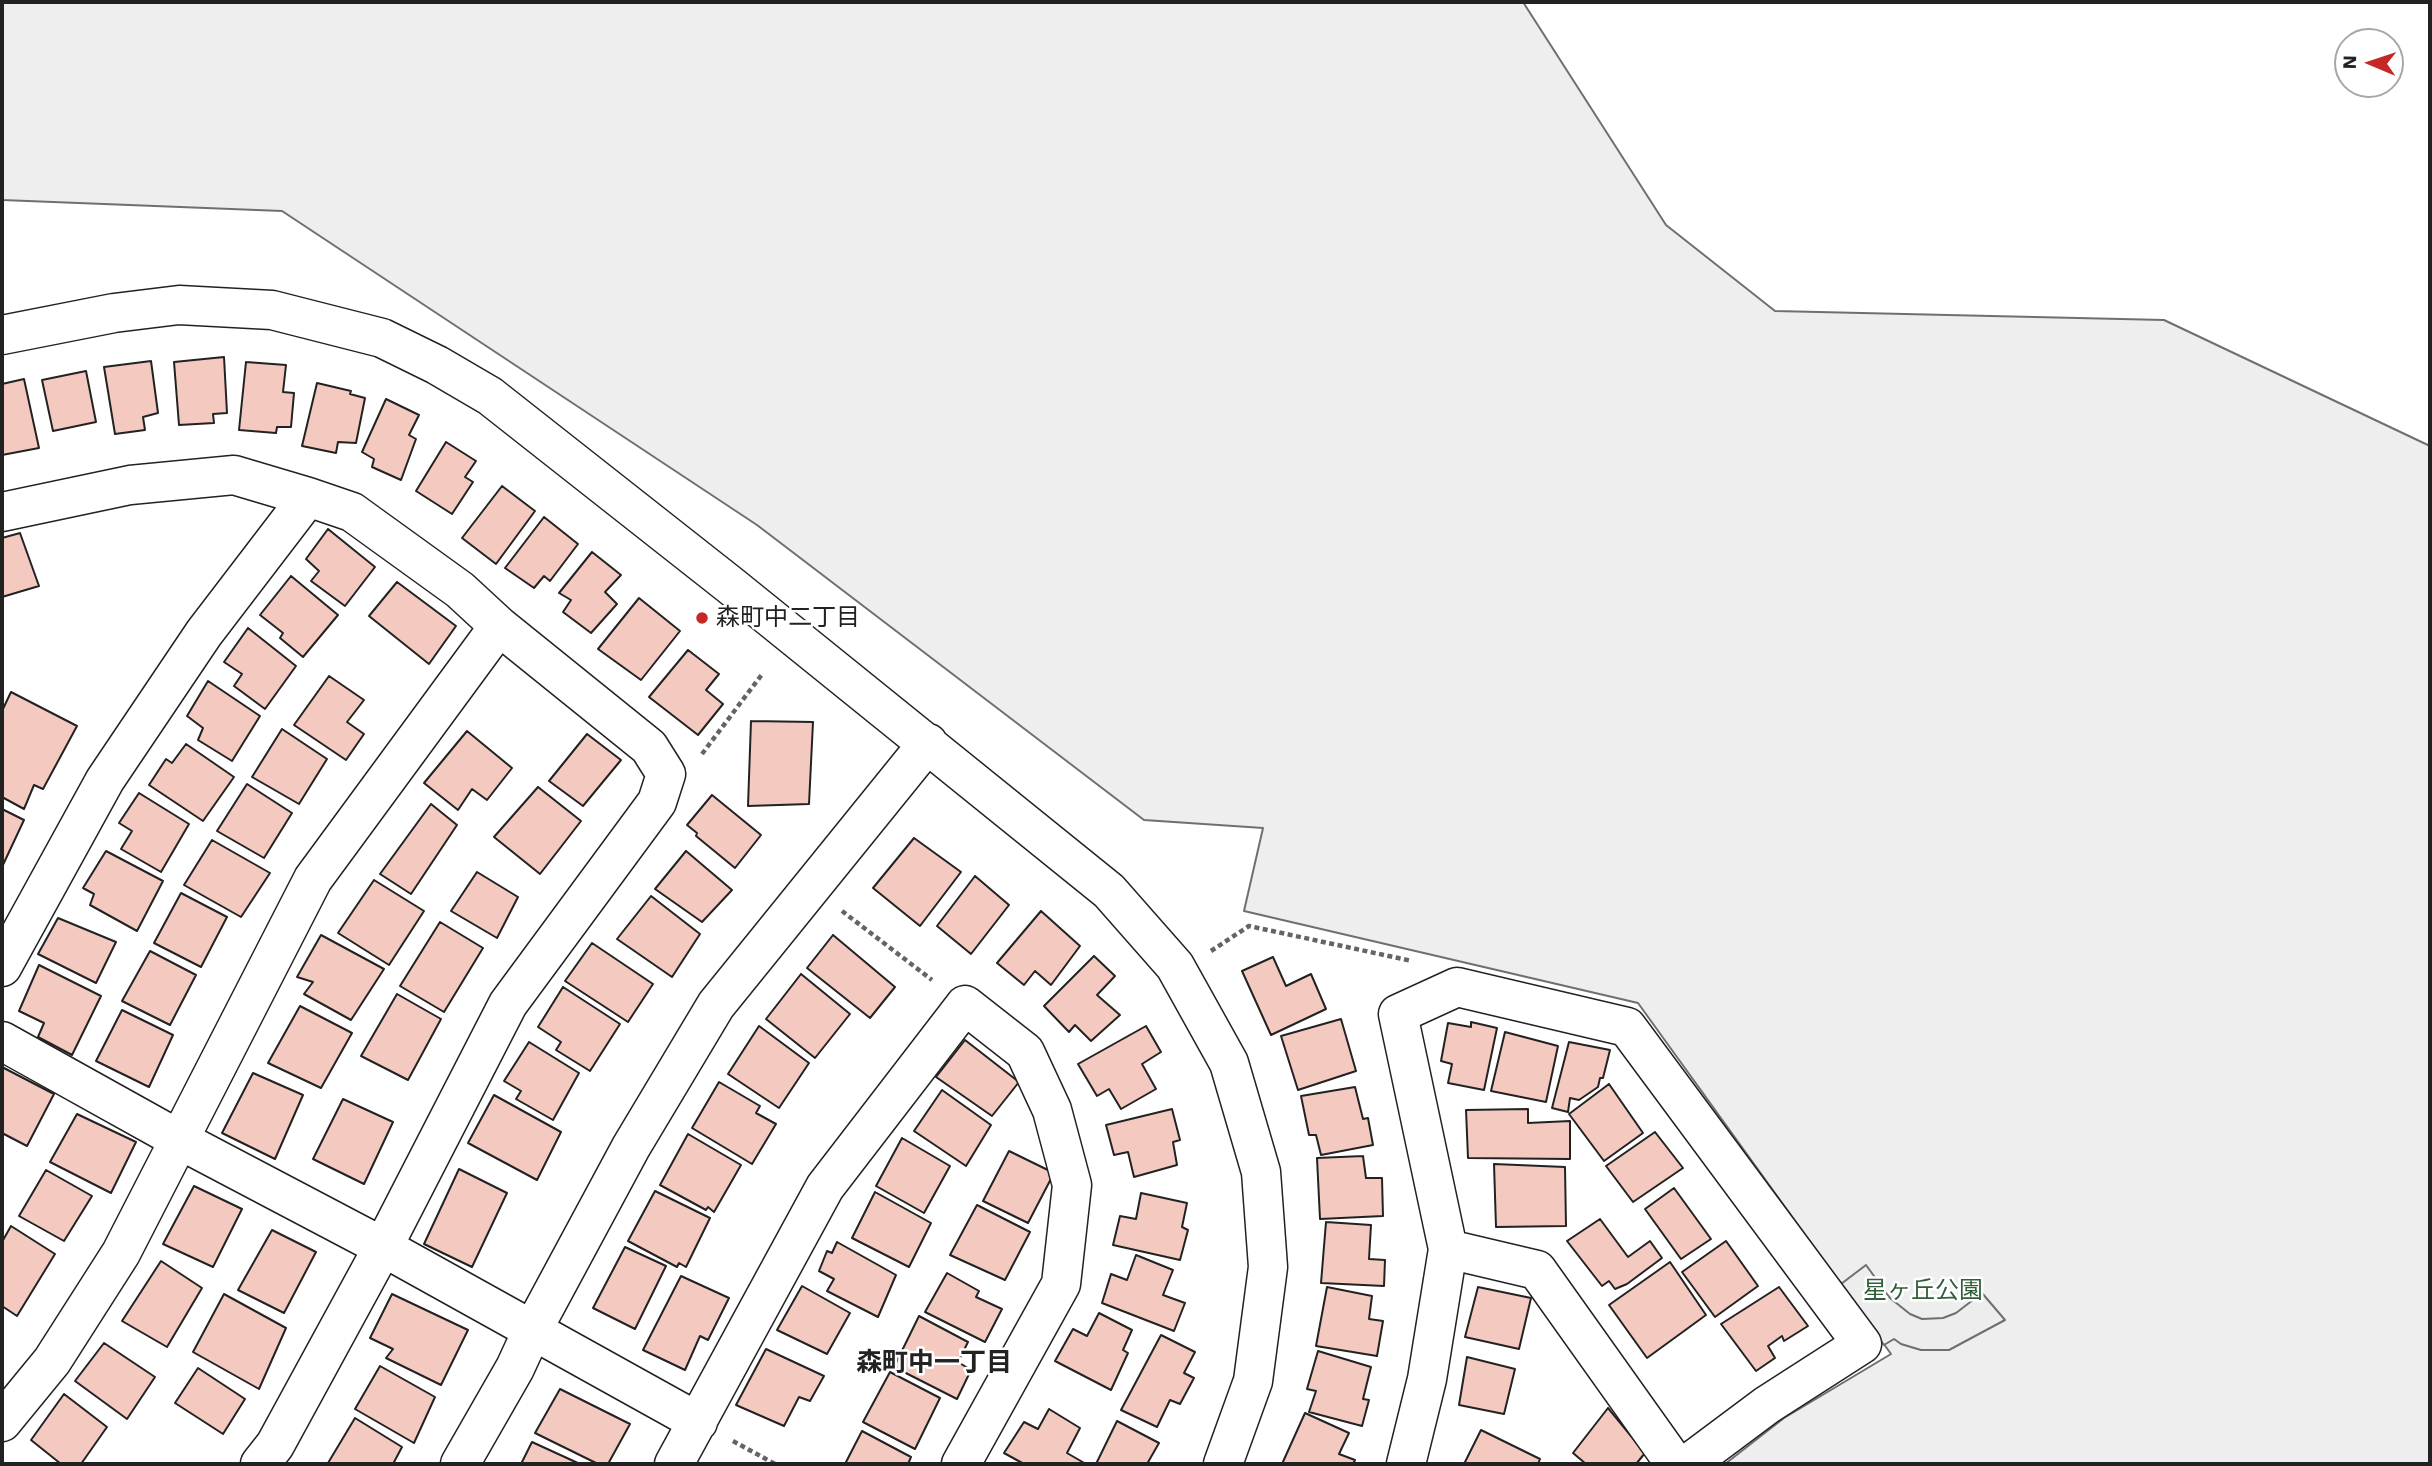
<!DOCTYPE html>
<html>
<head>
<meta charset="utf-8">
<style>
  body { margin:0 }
  #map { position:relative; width:2432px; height:1466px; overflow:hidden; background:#fff; font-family:"Work Sans",sans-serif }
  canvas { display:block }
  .frame { position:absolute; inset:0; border:4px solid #222; pointer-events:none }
  .north { position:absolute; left:2334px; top:28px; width:70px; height:70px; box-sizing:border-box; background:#fff; border:2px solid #a7a7a7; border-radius:50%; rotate:272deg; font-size:19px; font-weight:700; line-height:28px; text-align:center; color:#222 }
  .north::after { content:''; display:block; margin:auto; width:24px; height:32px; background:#c62828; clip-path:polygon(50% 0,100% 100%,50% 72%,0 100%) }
</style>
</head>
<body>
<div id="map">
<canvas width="2432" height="1466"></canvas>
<div class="frame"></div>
<div class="north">N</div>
</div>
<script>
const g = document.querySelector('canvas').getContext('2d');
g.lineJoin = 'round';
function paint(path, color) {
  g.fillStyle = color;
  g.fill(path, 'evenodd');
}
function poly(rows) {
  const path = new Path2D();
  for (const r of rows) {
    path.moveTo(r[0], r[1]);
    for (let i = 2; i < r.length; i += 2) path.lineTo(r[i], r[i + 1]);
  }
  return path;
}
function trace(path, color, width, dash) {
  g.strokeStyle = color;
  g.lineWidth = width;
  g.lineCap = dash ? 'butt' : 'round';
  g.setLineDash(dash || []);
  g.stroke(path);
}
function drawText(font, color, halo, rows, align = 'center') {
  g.font = font + ' "Work Sans","Noto Sans JP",sans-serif';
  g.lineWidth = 5;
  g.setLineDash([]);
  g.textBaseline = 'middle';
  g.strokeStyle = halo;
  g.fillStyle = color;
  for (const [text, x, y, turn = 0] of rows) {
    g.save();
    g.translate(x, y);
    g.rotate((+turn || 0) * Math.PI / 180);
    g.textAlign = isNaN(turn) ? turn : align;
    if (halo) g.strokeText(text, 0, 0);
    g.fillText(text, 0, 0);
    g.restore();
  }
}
const green = poly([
  [2,2,1523,2,1666,225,1775,311,2164,320,2430,446,2430,1464,1725,1464,1784,1418,1891,1354,1638,1003,1244,911,1263,828,1144,820,757,525,282,211,2,200,2,2]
]);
const parking = poly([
  [1866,1265,1890,1298,1910,1314,1922,1319,1943,1318,1956,1313,1982,1293,2005,1320,1949,1350,1921,1350,1901,1344,1894,1339,1884,1345,1841,1284,1866,1265]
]);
const building = poly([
  [224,357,227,413,213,414,214,423,179,425,174,362,224,357],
  [151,361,158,413,143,417,145,430,115,434,104,367,151,361],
  [246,362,286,365,283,392,294,393,291,427,277,427,276,433,239,430,246,362],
  [86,371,96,422,53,431,42,380,86,371],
  [24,379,39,448,2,455,2,384,24,379],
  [317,383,351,391,350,394,365,398,356,443,338,442,336,453,302,446,317,383],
  [386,399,419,415,409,435,416,439,401,480,372,467,374,459,362,452,386,399],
  [446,442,476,461,465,477,473,482,452,514,416,491,446,442],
  [502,486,535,511,496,564,462,538,502,486],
  [544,517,578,544,550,581,544,576,534,588,505,568,544,517],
  [328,529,375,567,345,606,311,581,319,571,306,559,328,529],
  [20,533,39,586,2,597,2,538,20,533],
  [592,552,621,575,605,592,617,604,591,633,563,612,571,600,559,593,592,552],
  [291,576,338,615,303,657,280,638,283,633,260,615,291,576],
  [397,582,456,626,429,664,369,616,397,582],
  [639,598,680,631,641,680,598,649,639,598],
  [248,628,296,666,265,709,234,686,242,674,224,662,248,628],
  [688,650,719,674,706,690,723,704,698,735,649,697,688,650],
  [329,676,364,700,347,722,364,734,346,760,294,725,329,676],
  [208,681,260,716,232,761,198,740,203,728,187,716,208,681],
  [11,692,77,726,43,789,34,785,24,809,2,797,2,711,11,692],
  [751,721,813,722,809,804,748,806,751,721],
  [282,729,327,759,299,804,252,777,282,729],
  [467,731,512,768,487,800,472,789,458,810,424,783,467,731],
  [587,734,621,760,583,806,549,781,587,734],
  [186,744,234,777,203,821,149,785,166,759,172,763,186,744],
  [247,784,292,813,264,858,217,831,247,784],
  [538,787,581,821,540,874,494,837,538,787],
  [139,793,189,824,161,872,121,849,132,831,119,823,139,793],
  [712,795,761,835,735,868,696,836,697,833,687,825,712,795],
  [431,804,457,825,411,894,380,874,431,804],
  [2,809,24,820,2,867,2,809],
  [914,838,961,872,920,926,873,888,914,838],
  [212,840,270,873,241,917,184,885,212,840],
  [106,851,163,881,137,931,90,905,94,894,83,888,106,851],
  [686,851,732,890,702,922,655,889,686,851],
  [477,872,518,897,497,938,451,911,477,872],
  [975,876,1009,905,971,954,937,926,975,876],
  [374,880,424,911,389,965,338,933,374,880],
  [181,893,227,917,201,967,154,943,181,893],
  [651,896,700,934,672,977,617,939,651,896],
  [1041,911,1080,946,1051,985,1035,971,1024,985,997,963,1041,911],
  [58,918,116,942,96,983,38,954,58,918],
  [440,922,483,948,444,1012,400,986,440,922],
  [321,935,384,969,351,1020,304,994,313,982,297,977,321,935],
  [833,935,895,987,870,1018,807,968,833,935],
  [592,943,653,984,628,1022,565,981,592,943],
  [150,951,196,975,170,1025,122,1001,150,951],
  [1094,956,1115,976,1097,995,1120,1015,1091,1041,1075,1025,1069,1032,1044,1006,1094,956],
  [1273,957,1286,986,1311,974,1326,1009,1271,1035,1242,971,1273,957],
  [39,965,101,996,72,1055,38,1037,44,1023,19,1011,39,965],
  [801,974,850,1014,815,1058,766,1019,801,974],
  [563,987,620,1024,590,1071,556,1050,561,1042,538,1027,563,987],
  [397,994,441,1019,408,1080,361,1056,397,994],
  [300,1006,352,1033,321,1088,268,1063,300,1006],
  [122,1010,173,1035,149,1087,96,1061,122,1010],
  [1341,1019,1356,1071,1298,1090,1281,1036,1341,1019],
  [1471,1022,1497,1028,1484,1090,1448,1083,1452,1064,1441,1061,1448,1023,1471,1027,1471,1022],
  [759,1026,809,1063,779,1108,728,1074,759,1026],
  [1146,1026,1161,1052,1142,1064,1156,1089,1121,1109,1109,1089,1097,1096,1078,1064,1146,1026],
  [1505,1032,1558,1046,1546,1102,1491,1091,1505,1032],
  [965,1040,1019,1082,992,1116,936,1077,965,1040],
  [529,1042,579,1073,553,1120,516,1099,521,1091,504,1081,529,1042],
  [1569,1042,1610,1050,1603,1078,1600,1078,1598,1087,1579,1100,1570,1098,1568,1112,1552,1108,1569,1042],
  [2,1067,54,1094,27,1146,2,1133,2,1067],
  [253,1073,303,1095,275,1159,222,1133,253,1073],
  [719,1082,760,1106,756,1113,776,1124,752,1164,692,1128,719,1082],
  [1609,1084,1643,1133,1604,1161,1569,1114,1609,1084],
  [1355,1087,1363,1119,1368,1118,1373,1145,1321,1155,1316,1135,1309,1135,1301,1096,1355,1087],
  [942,1090,991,1125,966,1166,914,1131,942,1090],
  [494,1095,561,1132,537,1180,468,1143,494,1095],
  [343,1099,393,1122,364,1184,313,1159,343,1099],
  [1172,1109,1180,1140,1173,1142,1177,1165,1134,1177,1128,1152,1114,1155,1106,1125,1172,1109],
  [1528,1109,1528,1123,1570,1121,1570,1159,1468,1158,1466,1110,1528,1109],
  [77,1114,136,1142,111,1193,50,1162,77,1114],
  [1655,1132,1683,1168,1633,1202,1606,1166,1655,1132],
  [688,1134,741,1165,714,1212,708,1207,706,1210,660,1185,688,1134],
  [902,1138,950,1166,924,1213,876,1186,902,1138],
  [1009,1151,1054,1173,1028,1223,983,1201,1009,1151],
  [1363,1156,1366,1178,1382,1178,1383,1216,1320,1219,1317,1158,1363,1156],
  [1494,1164,1565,1167,1566,1226,1496,1227,1494,1164],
  [459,1169,507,1193,472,1267,424,1244,459,1169],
  [46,1170,92,1196,64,1241,19,1216,46,1170],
  [194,1186,242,1209,213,1267,163,1244,194,1186],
  [1674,1188,1711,1239,1681,1259,1645,1209,1674,1188],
  [655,1191,710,1218,686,1267,679,1263,677,1267,628,1241,655,1191],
  [875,1192,931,1223,909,1267,852,1238,875,1192],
  [1141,1193,1187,1203,1182,1227,1188,1230,1180,1260,1113,1245,1120,1216,1136,1219,1141,1193],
  [977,1205,1030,1232,1005,1280,950,1255,977,1205],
  [1600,1219,1628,1257,1650,1241,1662,1258,1627,1284,1615,1289,1609,1281,1602,1286,1567,1241,1600,1219],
  [1326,1222,1371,1225,1369,1259,1385,1260,1384,1286,1321,1283,1326,1222],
  [11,1226,55,1254,17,1316,2,1306,2,1242,11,1226],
  [272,1230,316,1252,284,1313,238,1290,272,1230],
  [1726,1241,1758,1286,1715,1317,1682,1272,1726,1241],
  [837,1242,896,1275,878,1317,827,1291,834,1279,819,1271,827,1251,832,1253,837,1242],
  [625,1247,666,1266,635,1329,593,1308,625,1247],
  [1136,1255,1173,1270,1163,1295,1185,1303,1174,1331,1102,1303,1111,1274,1127,1280,1136,1255],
  [161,1261,202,1288,167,1347,122,1321,161,1261],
  [1670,1262,1706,1315,1647,1358,1609,1305,1670,1262],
  [947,1273,979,1291,976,1297,1002,1309,985,1342,925,1312,947,1273],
  [681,1276,729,1298,708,1340,700,1336,685,1370,643,1350,681,1276],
  [802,1286,850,1313,827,1354,777,1330,802,1286],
  [1327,1287,1372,1296,1369,1319,1383,1321,1377,1356,1316,1346,1327,1287],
  [1478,1287,1531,1298,1519,1349,1465,1337,1478,1287],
  [1779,1287,1808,1326,1784,1341,1782,1336,1768,1346,1775,1358,1756,1371,1721,1324,1779,1287],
  [224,1294,286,1328,259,1389,193,1352,224,1294],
  [392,1294,468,1330,441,1385,386,1358,393,1349,370,1338,392,1294],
  [1099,1313,1132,1330,1123,1350,1128,1353,1111,1390,1055,1361,1073,1329,1087,1336,1099,1313],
  [919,1316,968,1342,958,1362,971,1370,957,1399,894,1367,919,1316],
  [1161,1335,1195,1352,1184,1373,1194,1378,1180,1404,1170,1400,1157,1427,1121,1410,1161,1335],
  [104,1343,155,1377,127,1419,75,1381,104,1343],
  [766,1349,824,1376,810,1401,799,1397,784,1426,736,1405,766,1349],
  [1318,1351,1371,1367,1363,1399,1369,1400,1362,1426,1309,1412,1316,1391,1307,1389,1318,1351],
  [1467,1357,1515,1369,1504,1414,1459,1405,1467,1357],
  [380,1366,435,1397,414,1443,355,1409,380,1366],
  [198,1368,245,1399,223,1434,175,1403,198,1368],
  [890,1372,940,1398,915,1449,863,1422,890,1372],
  [560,1389,630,1424,608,1464,598,1464,535,1433,560,1389],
  [64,1394,107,1427,81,1464,61,1464,31,1440,64,1394],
  [1608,1408,1645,1453,1636,1464,1586,1464,1573,1453,1608,1408],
  [1049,1409,1080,1428,1067,1453,1086,1464,1024,1464,1004,1453,1024,1422,1038,1429,1049,1409],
  [1305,1413,1349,1433,1339,1454,1355,1460,1353,1464,1282,1464,1305,1413],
  [355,1418,402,1447,393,1464,328,1463,355,1418],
  [1117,1421,1159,1443,1147,1464,1096,1464,1117,1421],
  [1481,1430,1540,1459,1538,1464,1464,1464,1481,1430],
  [862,1431,911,1457,908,1464,845,1464,862,1431],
  [532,1442,580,1464,521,1464,532,1442]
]);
const path = poly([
  [702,754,763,673],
  [842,911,932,980],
  [1211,951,1249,926,1412,961],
  [733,1441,775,1464]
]);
const minor = poly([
  [2,512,130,485,234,475,308,497],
  [2,967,105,780,204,633,308,497,352,512,460,590,499,626,649,747,666,774,657,802,508,1004,383,1247,275,1445,260,1464],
  [2,1041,178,1139,383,1247,698,1422],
  [1448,1249,1537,1270,1675,1464],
  [2,1422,52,1361,121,1253,313,879,499,626],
  [674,1464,825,1187,965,1005,1025,1052,1052,1110,1072,1185,1061,1284,961,1464],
  [1406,1464,1427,1379,1448,1249,1398,1014,1457,987,1627,1027,1862,1344,1767,1405,1688,1464]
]);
const tertiary = poly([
  [2,335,114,313,179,305,272,310,382,338,437,365,490,396,730,585,1109,891,1175,966,1229,1063,1261,1172,1268,1267,1253,1381,1223,1464],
  [460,1464,515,1368,533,1329,631,1147,716,1005,928,743]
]);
const markers = [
  [702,618,7,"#c62828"]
];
const poiNames = [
  ["森町中二丁目",716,618]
];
const parkNames = [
  ["星ヶ丘公園",1923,1291]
];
const neighbourhoodNames = [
  ["森町中一丁目",934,1363]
];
paint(green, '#eee');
trace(green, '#6f6f6f', 2);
paint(parking, '#ededed');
trace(parking, '#6f6f6f', 2);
paint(building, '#f3c9c0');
trace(building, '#222', 2);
trace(minor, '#222', 41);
trace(tertiary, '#222', 41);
trace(path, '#646464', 4.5, [5, 3.5]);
trace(minor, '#fff', 38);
trace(tertiary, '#fff', 38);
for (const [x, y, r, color] of markers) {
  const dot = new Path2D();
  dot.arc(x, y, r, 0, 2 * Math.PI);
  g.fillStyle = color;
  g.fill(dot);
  trace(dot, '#fff', 2.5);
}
drawText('24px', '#222', '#fff', poiNames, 'left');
drawText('24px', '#2f5e38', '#fff', parkNames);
drawText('bold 26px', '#222', '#fff', neighbourhoodNames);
</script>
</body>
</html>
